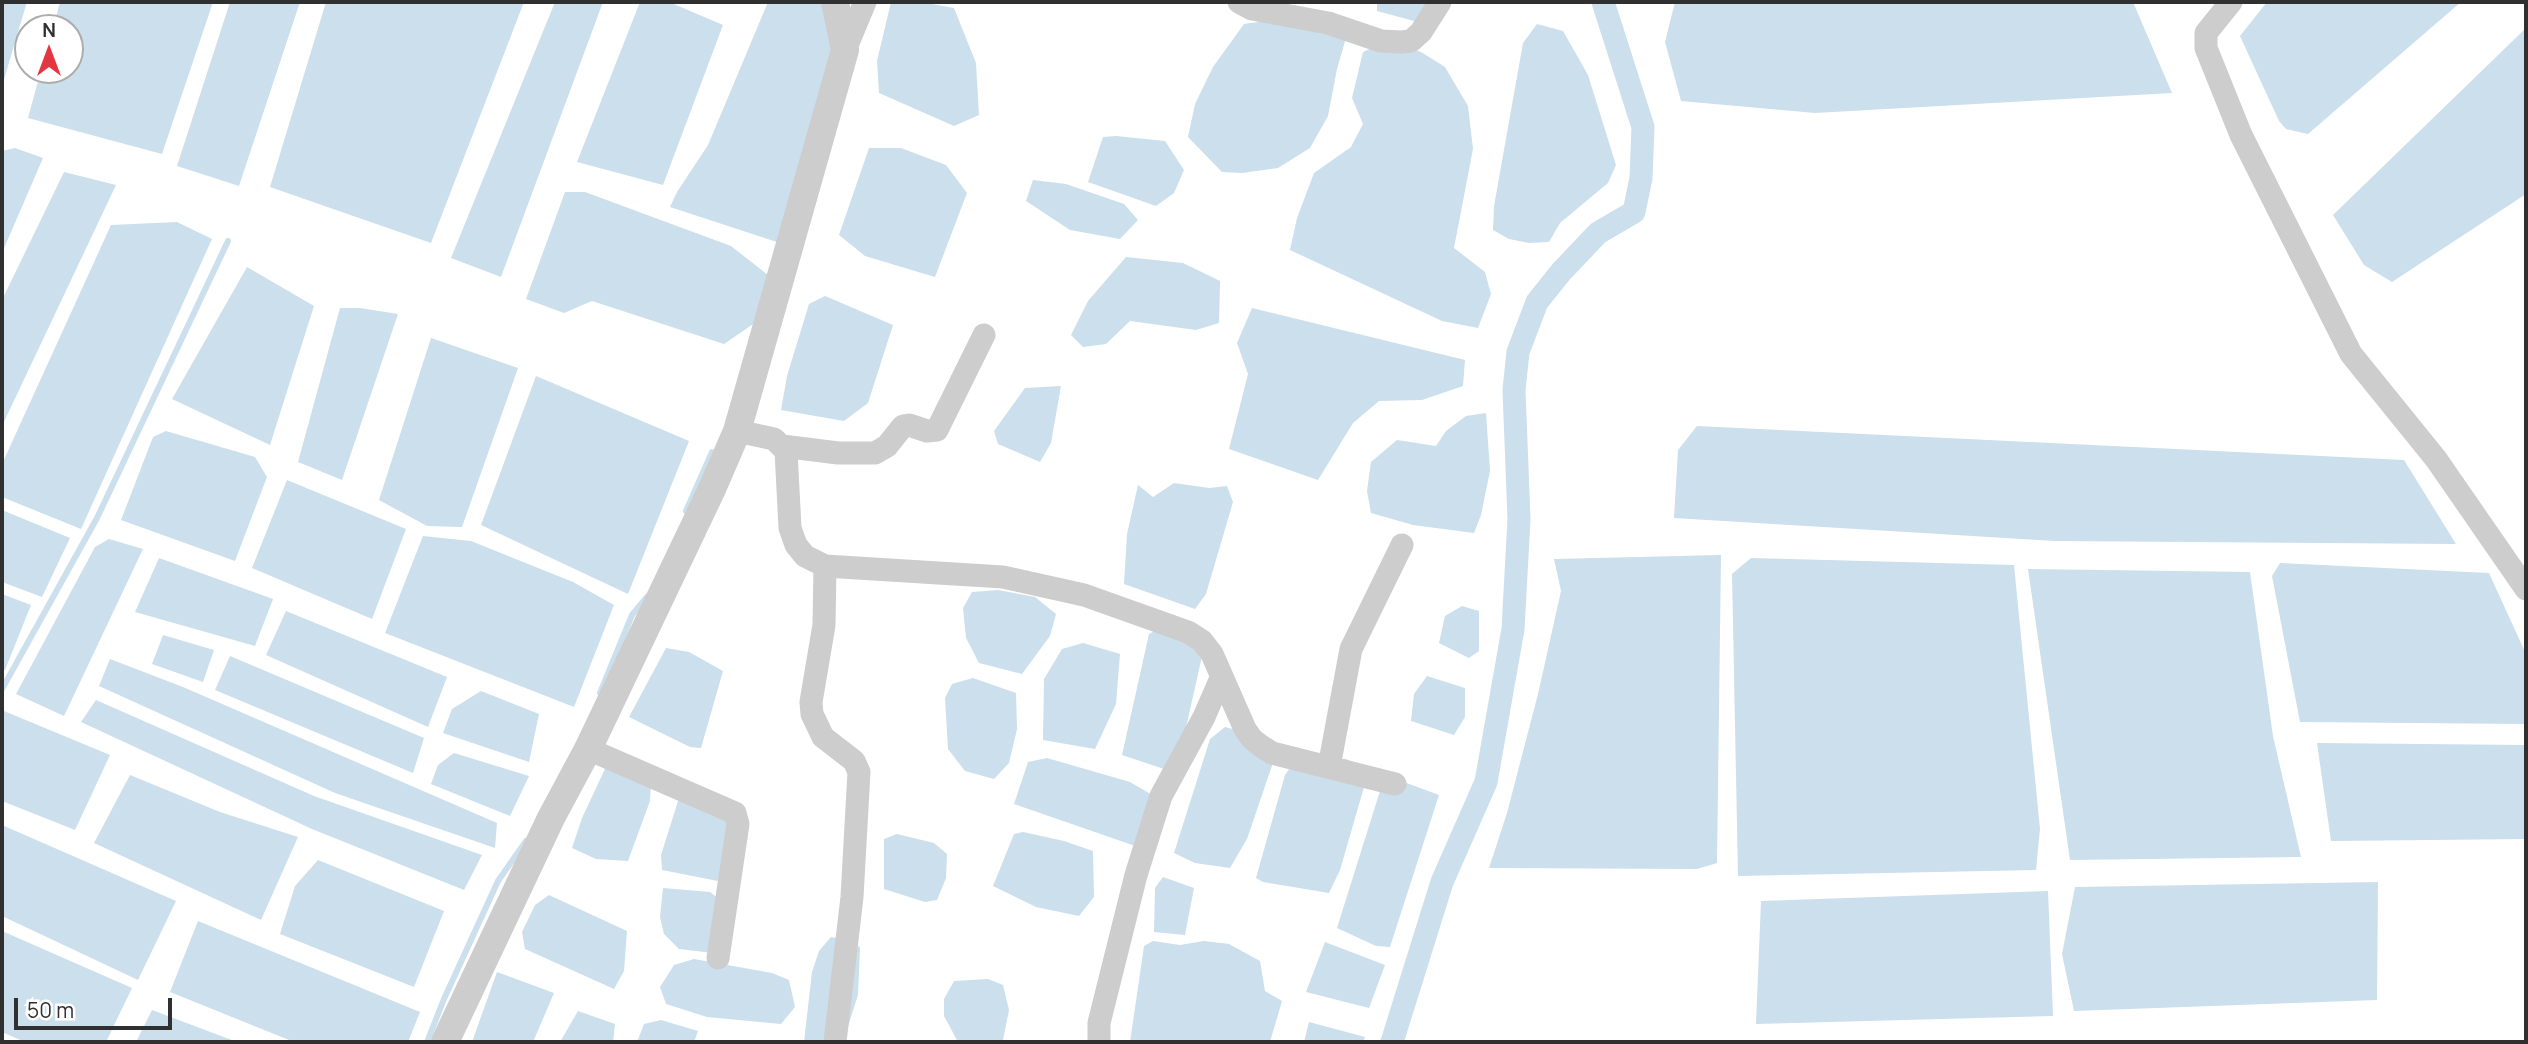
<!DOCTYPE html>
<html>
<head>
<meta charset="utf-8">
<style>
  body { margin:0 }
  #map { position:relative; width:2528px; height:1044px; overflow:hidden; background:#fff; font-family:Manrope,sans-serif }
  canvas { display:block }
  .frame { position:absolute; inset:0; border:4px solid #303030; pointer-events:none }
  .north { position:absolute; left:14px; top:14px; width:70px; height:70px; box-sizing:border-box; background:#fff; border:2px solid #acacac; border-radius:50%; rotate:0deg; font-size:19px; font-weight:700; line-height:28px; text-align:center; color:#303030 }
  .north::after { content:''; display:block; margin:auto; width:24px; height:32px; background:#e33641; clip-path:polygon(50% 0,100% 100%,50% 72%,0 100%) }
  .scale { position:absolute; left:14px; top:998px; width:158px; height:32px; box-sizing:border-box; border:4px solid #303030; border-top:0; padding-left:9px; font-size:21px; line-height:24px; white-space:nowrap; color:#303030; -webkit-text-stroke:5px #fff; paint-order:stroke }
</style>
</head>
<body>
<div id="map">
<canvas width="2528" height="1044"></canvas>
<div class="frame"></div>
<div class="north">N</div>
<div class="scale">50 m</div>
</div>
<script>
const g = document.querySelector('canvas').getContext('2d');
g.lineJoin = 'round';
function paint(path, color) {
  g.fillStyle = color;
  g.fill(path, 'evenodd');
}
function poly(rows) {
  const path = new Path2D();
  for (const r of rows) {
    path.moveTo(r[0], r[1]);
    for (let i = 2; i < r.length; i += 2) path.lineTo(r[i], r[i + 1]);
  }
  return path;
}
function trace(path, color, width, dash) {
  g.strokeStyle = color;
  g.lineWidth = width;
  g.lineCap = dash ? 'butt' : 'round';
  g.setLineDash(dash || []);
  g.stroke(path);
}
const water = poly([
  [2,2,27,2,2,86],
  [60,2,213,2,162,154,28,118,41,70,70,70,70,28,53,28],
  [230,2,300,2,239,186,177,166],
  [326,2,524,2,431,243,270,187],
  [555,2,603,2,501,277,451,258],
  [640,2,669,2,723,25,663,185,577,162],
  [768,2,822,2,835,58,786,245,670,207,677,192,708,145],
  [891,2,921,2,954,8,976,63,979,115,954,126,879,93,877,61],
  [1377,2,1445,2,1429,25,1377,11],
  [1675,2,2133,2,2172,93,1815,113,1681,101,1665,42],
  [2267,2,2461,2,2308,134,2286,129,2279,121,2240,36],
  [1286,18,1346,38,1337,69,1328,116,1310,148,1278,168,1242,173,1222,172,1188,137,1195,104,1213,67,1244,24],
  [1537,24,1563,31,1588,75,1616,165,1608,183,1560,223,1549,242,1529,243,1509,239,1493,230,1494,206,1523,43],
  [2526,28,2526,194,2392,282,2364,265,2333,215],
  [1378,45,1403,46,1421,52,1445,67,1468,106,1473,149,1454,248,1485,272,1491,294,1478,328,1442,321,1290,250,1297,218,1314,173,1351,147,1363,124,1352,98,1363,52],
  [1116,136,1165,141,1184,170,1174,193,1156,206,1088,182,1103,137],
  [15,148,43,158,2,253,2,151],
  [869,148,901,148,946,165,967,193,935,277,865,256,839,235],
  [64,172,116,185,2,426,2,300],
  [1033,180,1066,184,1124,204,1138,220,1120,239,1070,230,1026,201],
  [565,192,585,192,731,246,768,275,762,318,724,344,592,301,564,313,526,299],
  [177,222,212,239,81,529,2,497,2,464,111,225],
  [1126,257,1183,263,1220,281,1219,323,1196,330,1130,321,1106,344,1083,347,1071,335,1088,301],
  [247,267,314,306,270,445,172,399],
  [825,296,893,325,868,403,844,421,781,410,787,376,809,304],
  [340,308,360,308,398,314,342,480,298,462],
  [1252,308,1465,360,1463,386,1422,400,1379,401,1353,423,1318,480,1229,449,1248,374,1237,343],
  [431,338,518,368,462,527,427,526,379,500],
  [536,376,689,441,628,594,481,525],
  [1061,386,1051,443,1040,462,998,444,994,431,1025,388],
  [1486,413,1490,471,1481,515,1474,533,1413,525,1371,513,1367,491,1371,462,1397,440,1436,446,1446,431,1466,416],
  [1697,426,2404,460,2456,544,2055,541,1674,518,1678,450],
  [166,431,255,457,267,477,235,561,121,520,153,437],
  [287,480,406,529,372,619,252,568],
  [1174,483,1209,488,1227,486,1233,502,1206,594,1195,609,1124,584,1127,534,1138,485,1153,497],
  [2,510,70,538,42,597,2,582],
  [423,536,471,541,573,582,614,605,574,707,385,633],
  [109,539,143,549,64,716,16,694,95,547],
  [1721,555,1717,863,1697,869,1489,868,1507,813,1538,694,1561,591,1554,559],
  [159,558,273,599,255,646,135,612],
  [1751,558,2014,565,2040,829,2036,870,1738,876,1732,574],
  [2280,563,2489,573,2526,654,2526,724,2300,722,2272,576],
  [2028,569,2250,572,2273,736,2301,857,2070,860],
  [998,590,1035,597,1056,614,1050,636,1022,674,979,663,966,638,963,608,972,592],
  [2,594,31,605,5,670,2,669],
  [1462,606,1479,611,1479,651,1469,658,1439,643,1445,616],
  [286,611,447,677,428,727,266,655],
  [1163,626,1203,652,1185,732,1164,769,1122,755,1149,634],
  [163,635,214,650,203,682,152,664],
  [1083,643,1120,654,1116,704,1095,749,1043,740,1044,679,1062,649],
  [666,648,689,652,723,671,701,748,690,747,629,717],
  [230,656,424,738,413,773,215,690],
  [110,659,183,687,497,823,495,848,335,793,99,686],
  [1427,676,1465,688,1465,717,1454,735,1411,721,1414,694],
  [973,678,1016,693,1017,729,1009,763,994,779,965,771,948,749,945,698,952,684],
  [481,691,539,714,529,762,443,733,452,709],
  [96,700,314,796,482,855,464,890,312,829,81,722],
  [4,711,110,755,75,830,2,801,2,715],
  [1225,727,1256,735,1276,754,1247,839,1230,868,1195,863,1174,853,1210,739],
  [2317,743,2526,745,2526,839,2331,841],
  [454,753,529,776,510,816,431,784,438,765],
  [1047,758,1130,782,1154,796,1141,848,1014,804,1028,762],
  [1297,758,1325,761,1346,759,1369,770,1340,870,1329,893,1263,882,1256,878,1285,775],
  [605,769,627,769,651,784,650,801,628,861,596,859,572,848,582,818],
  [130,775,220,812,298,837,261,920,94,843],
  [1385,775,1439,795,1390,947,1376,946,1337,928],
  [679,798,743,819,718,881,662,870,661,855],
  [2,825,176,901,138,980,2,916],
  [1023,832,1064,841,1093,851,1094,897,1079,916,1036,907,993,886,1014,834],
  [897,834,934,843,947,854,946,878,937,900,925,902,884,889,884,839],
  [318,860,444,911,414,987,280,934,295,886],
  [1163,877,1194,888,1185,935,1154,932,1155,888],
  [2378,882,2377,1000,2074,1011,2062,954,2075,887],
  [663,888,710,892,729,907,713,953,679,949,664,934,660,917],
  [2048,891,2053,1016,1756,1024,1761,901],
  [549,895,627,931,624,971,614,989,525,949,522,932,535,905],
  [198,921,420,1012,408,1042,294,1042,170,992],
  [2,931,132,988,106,1042,25,1042,2,1032],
  [831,937,854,941,860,948,858,995,843,1042,804,1042,812,972,819,951],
  [1153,941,1180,945,1204,941,1229,944,1260,961,1265,991,1282,1001,1270,1042,1130,1042,1144,946],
  [1325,942,1385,965,1369,1008,1306,992],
  [694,959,772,973,789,980,795,1007,781,1024,707,1017,666,1004,660,987,674,965],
  [497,972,554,993,533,1042,472,1042],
  [988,979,1003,985,1009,1010,1003,1040,1001,1042,958,1042,944,1016,944,999,954,981],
  [152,1010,237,1042,136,1042],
  [578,1011,615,1024,613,1042,560,1042],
  [661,1020,698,1031,694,1042,637,1042,644,1024],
  [1309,1022,1365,1037,1363,1042,1304,1042]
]);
const stream = poly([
  [686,511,712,452],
  [2,689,97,518,228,241],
  [600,693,632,615,647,597],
  [427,1042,444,999,498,881,526,841]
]);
const canal = poly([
  [1392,1042,1442,882,1486,782,1513,629,1519,519,1514,390,1518,352,1537,302,1561,272,1598,233,1634,212,1641,178,1643,127,1603,2]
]);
const minor = poly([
  [1239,2,1252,9,1328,23,1381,41,1401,42,1411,41,1421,32,1440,2],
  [2231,2,2206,33,2206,48,2241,135,2351,354,2436,459,2526,589],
  [845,50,865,2],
  [737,431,774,439,786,451,790,528,796,545,805,556,825,566,1003,577,1084,595,1188,632,1202,641,1212,654,1245,729,1252,739,1261,746,1272,753,1395,784],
  [782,446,838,453,875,453,887,446,903,426,909,425,927,431,937,430,984,335],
  [825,566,824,625,811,702,812,714,823,737,854,761,859,772,852,897,835,1042],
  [588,749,735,813,738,824,718,958],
  [1329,767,1351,649,1402,545],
  [1099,1042,1099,1023,1136,875,1161,796,1204,717,1221,678]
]);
const tertiary = poly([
  [445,1042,551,818,588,749,712,489,737,431,845,50,835,2]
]);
paint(water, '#cbdfec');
trace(stream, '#cbdfec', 6);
trace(canal, '#cbdfec', 23);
trace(minor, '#cdcdcd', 23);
trace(tertiary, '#cdcdcd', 28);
</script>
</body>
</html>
